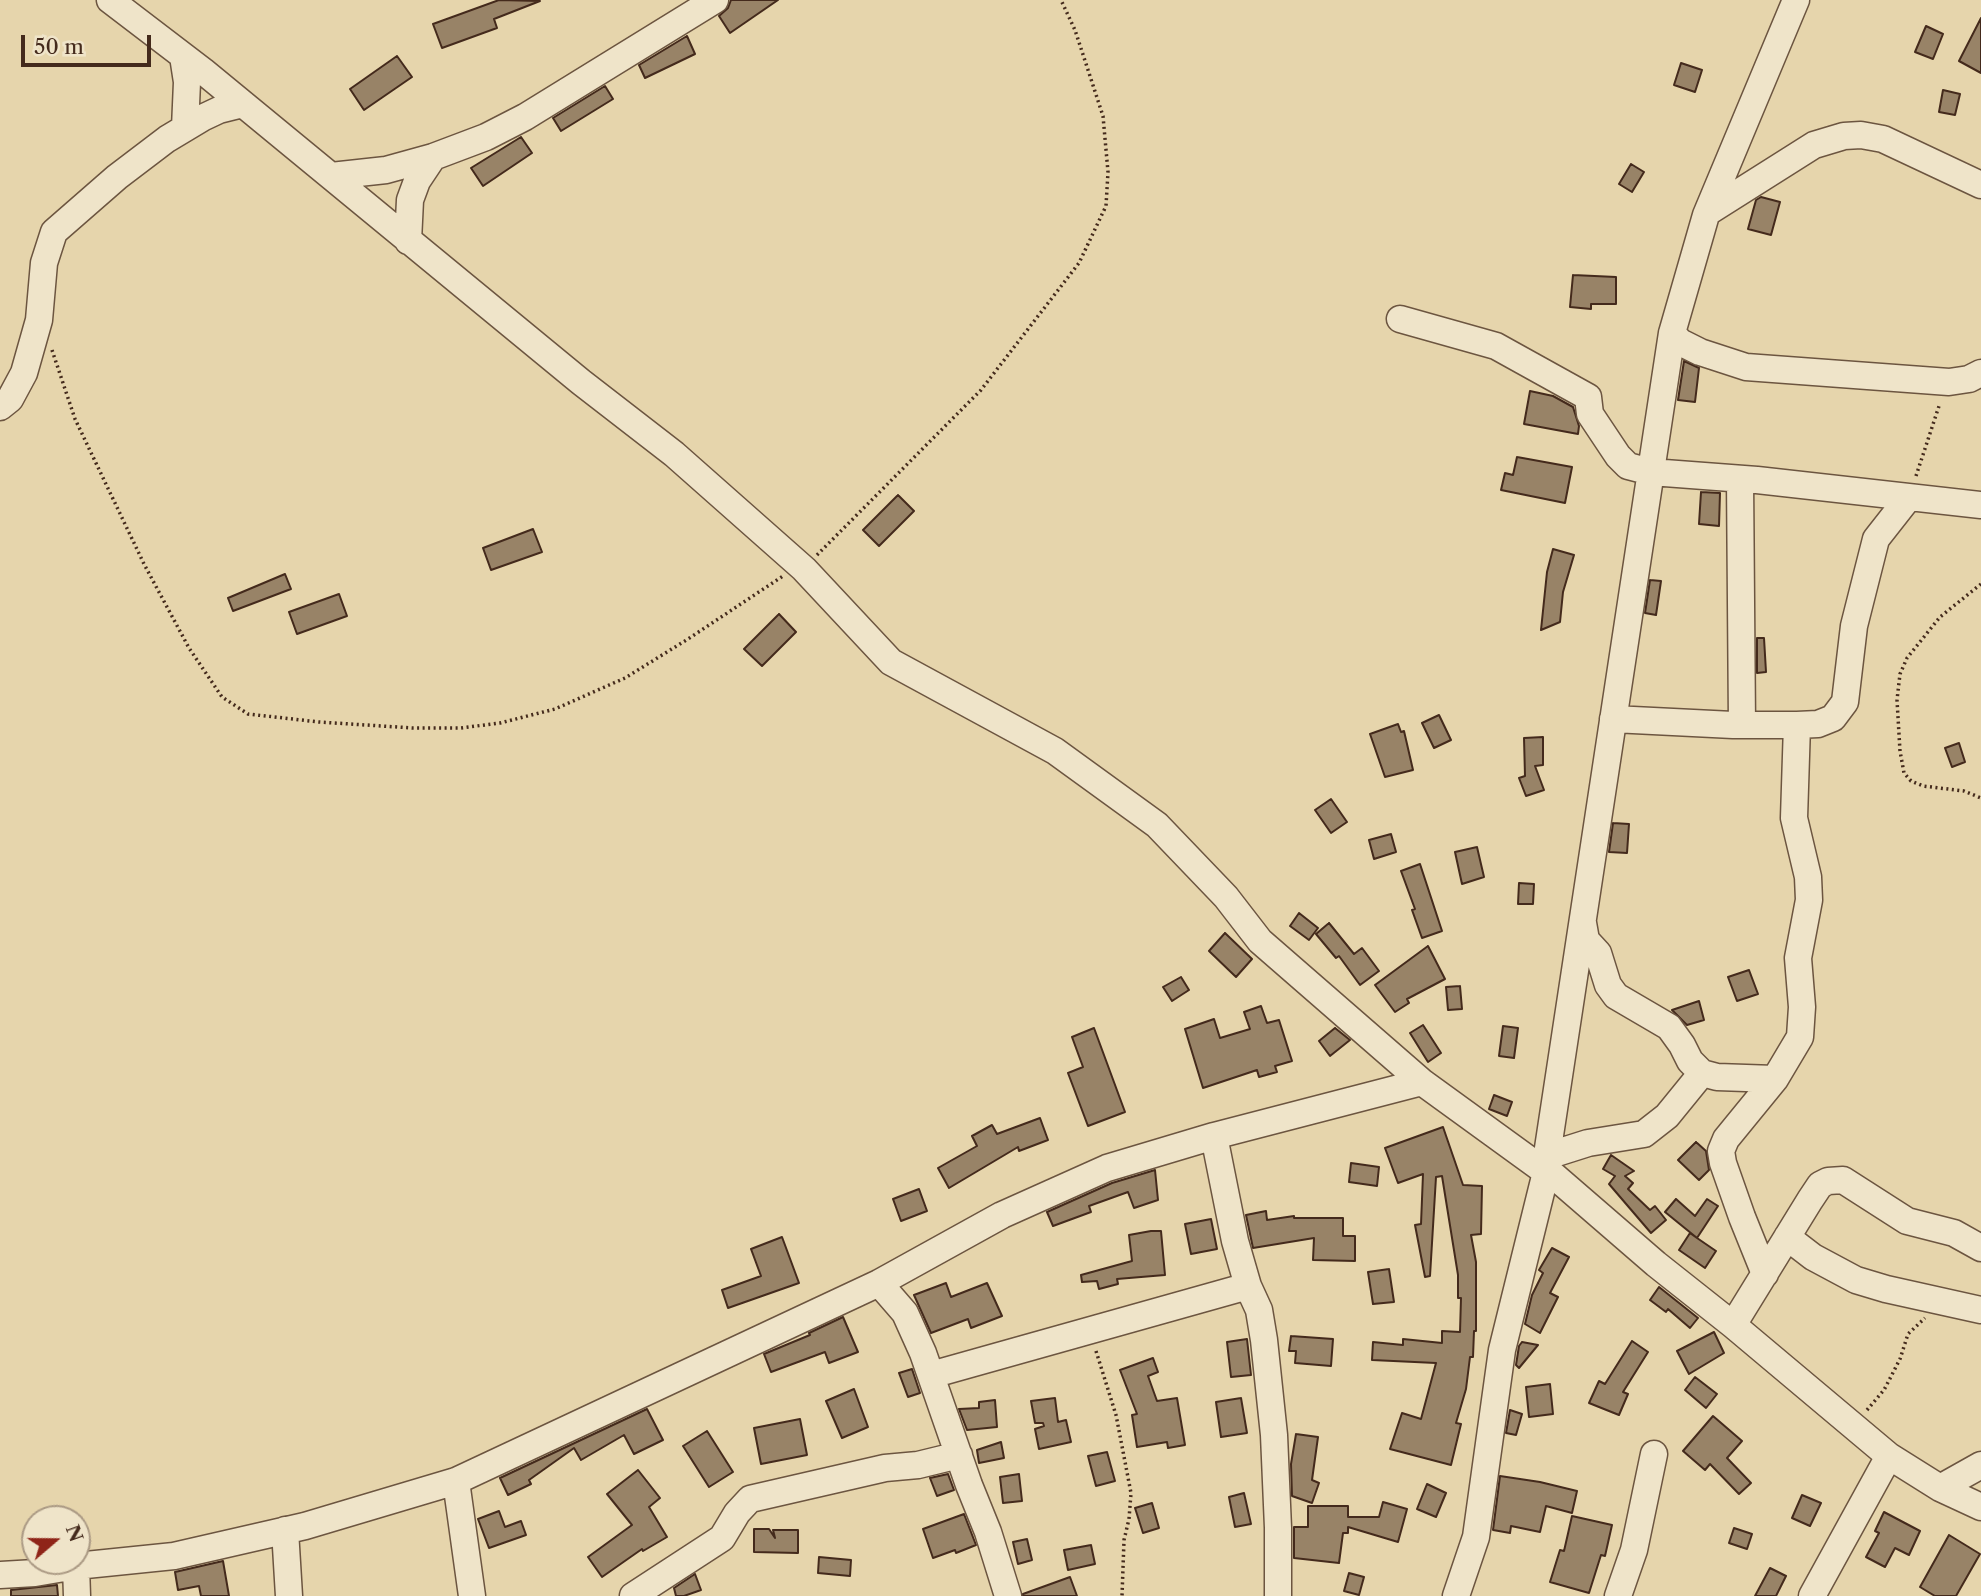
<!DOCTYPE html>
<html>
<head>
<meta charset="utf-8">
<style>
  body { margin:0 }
  #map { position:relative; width:1981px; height:1596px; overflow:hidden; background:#e6d5ac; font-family:"Libre Caslon Text",serif }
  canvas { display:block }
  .north { position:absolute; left:21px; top:1505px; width:70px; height:70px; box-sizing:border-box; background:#efe4c9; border:2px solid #ab9a84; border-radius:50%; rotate:70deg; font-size:19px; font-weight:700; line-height:28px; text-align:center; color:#442a1c }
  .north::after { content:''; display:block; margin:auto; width:24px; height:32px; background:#8f2418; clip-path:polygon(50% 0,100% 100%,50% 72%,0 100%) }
  .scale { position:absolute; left:21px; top:35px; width:130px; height:32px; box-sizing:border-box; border:4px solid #442a1c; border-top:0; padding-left:9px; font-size:21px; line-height:24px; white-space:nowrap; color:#442a1c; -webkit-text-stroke:5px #efe4c9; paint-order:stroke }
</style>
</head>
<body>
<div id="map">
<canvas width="1981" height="1596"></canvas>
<div class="north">N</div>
<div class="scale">50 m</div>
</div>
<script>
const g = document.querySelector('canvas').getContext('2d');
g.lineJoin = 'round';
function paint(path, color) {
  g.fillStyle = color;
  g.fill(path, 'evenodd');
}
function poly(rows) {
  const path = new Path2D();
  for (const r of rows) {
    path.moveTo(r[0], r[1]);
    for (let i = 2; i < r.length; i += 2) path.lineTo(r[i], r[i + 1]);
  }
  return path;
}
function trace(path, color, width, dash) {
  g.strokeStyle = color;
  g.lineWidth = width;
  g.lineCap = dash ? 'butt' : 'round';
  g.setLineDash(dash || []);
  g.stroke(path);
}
const building = poly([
  [499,0,540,1,494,19,497,28,442,48,433,24,499,0],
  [731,0,778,0,730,33,719,16,728,8,731,0],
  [1981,18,1981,73,1959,61,1981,18],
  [1926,26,1943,34,1933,59,1915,52,1926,26],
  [687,36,695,54,645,78,639,65,687,36],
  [397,56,412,77,364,110,350,89,397,56],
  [1681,63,1702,70,1695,92,1674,85,1681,63],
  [605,86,613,99,561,131,553,118,605,86],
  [1943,90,1960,94,1955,115,1939,112,1943,90],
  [521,137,532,153,483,186,471,168,521,137],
  [1631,164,1644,172,1632,192,1619,184,1631,164],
  [1761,197,1780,202,1771,235,1748,229,1756,200,1761,197],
  [1573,275,1616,277,1616,304,1591,304,1591,309,1570,307,1573,275],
  [1684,361,1699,368,1695,402,1678,400,1684,361],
  [1530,391,1553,396,1573,407,1579,426,1578,434,1524,424,1530,391],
  [1517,457,1572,467,1565,503,1501,490,1505,473,1513,475,1517,457],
  [1701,492,1720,493,1719,526,1699,524,1701,492],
  [898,495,914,511,879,546,863,530,898,495],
  [533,529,542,552,491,570,483,548,533,529],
  [1553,549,1574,555,1563,592,1560,622,1541,630,1547,572,1553,549],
  [285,574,291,589,233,611,228,598,285,574],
  [1650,580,1661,581,1656,615,1645,613,1650,580],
  [339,594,347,616,297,634,289,612,339,594],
  [779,614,796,632,762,666,744,649,779,614],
  [1757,638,1764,638,1766,672,1757,673,1757,638],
  [1439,715,1451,740,1434,748,1422,723,1439,715],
  [1398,724,1401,732,1404,731,1413,770,1385,777,1370,734,1398,724],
  [1543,737,1543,765,1535,766,1544,790,1526,796,1519,778,1525,776,1524,738,1543,737],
  [1959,743,1965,762,1952,767,1945,748,1959,743],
  [1331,799,1347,822,1331,833,1315,810,1331,799],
  [1613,823,1629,824,1627,853,1609,852,1613,823],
  [1391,834,1396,852,1374,859,1369,840,1391,834],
  [1477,847,1484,877,1462,884,1455,852,1477,847],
  [1420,864,1442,931,1422,938,1412,910,1415,909,1401,871,1420,864],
  [1519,883,1534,884,1533,904,1518,904,1519,883],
  [1299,913,1318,928,1309,940,1290,926,1299,913],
  [1329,923,1354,954,1362,948,1379,971,1360,985,1339,956,1336,958,1316,934,1329,923],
  [1225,933,1252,959,1236,977,1209,951,1225,933],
  [1428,946,1445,979,1407,999,1409,1003,1395,1012,1375,985,1428,946],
  [1749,970,1758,994,1737,1001,1728,977,1749,970],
  [1181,977,1189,990,1172,1001,1163,987,1181,977],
  [1460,986,1462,1009,1448,1010,1446,987,1460,986],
  [1699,1001,1704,1020,1687,1025,1672,1010,1699,1001],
  [1261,1006,1267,1023,1279,1020,1292,1061,1275,1066,1277,1072,1259,1077,1257,1070,1203,1088,1185,1029,1214,1019,1220,1038,1250,1029,1244,1012,1261,1006],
  [1423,1025,1441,1053,1428,1062,1410,1033,1423,1025],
  [1503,1026,1518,1028,1514,1058,1499,1056,1503,1026],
  [1094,1028,1125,1112,1088,1126,1068,1073,1083,1067,1072,1037,1094,1028],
  [1335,1028,1350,1040,1330,1056,1319,1041,1335,1028],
  [1494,1095,1512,1102,1507,1116,1489,1109,1494,1095],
  [1040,1118,1048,1140,1019,1151,1018,1147,949,1188,938,1168,977,1146,972,1136,992,1125,997,1134,1040,1118],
  [1443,1127,1463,1185,1482,1186,1481,1234,1471,1235,1476,1262,1476,1331,1474,1331,1473,1357,1470,1357,1466,1389,1456,1423,1461,1424,1451,1465,1390,1449,1402,1413,1421,1419,1436,1363,1372,1360,1373,1342,1403,1345,1403,1339,1442,1343,1442,1331,1460,1332,1461,1298,1458,1298,1458,1275,1442,1176,1436,1177,1430,1276,1425,1277,1415,1225,1421,1224,1423,1174,1398,1183,1385,1148,1443,1127],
  [1696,1142,1706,1151,1709,1170,1699,1180,1678,1160,1696,1142],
  [1611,1155,1634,1171,1625,1176,1633,1183,1628,1189,1650,1210,1655,1206,1666,1220,1651,1233,1609,1184,1615,1176,1603,1169,1611,1155],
  [1351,1163,1379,1167,1377,1186,1349,1182,1351,1163],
  [1155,1170,1158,1200,1134,1208,1128,1192,1089,1206,1091,1212,1053,1226,1047,1212,1112,1183,1155,1170],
  [919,1189,927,1211,901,1221,893,1199,919,1189],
  [1676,1199,1695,1216,1707,1199,1718,1206,1697,1238,1716,1251,1705,1268,1679,1250,1690,1233,1697,1238,1665,1212,1676,1199],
  [1266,1211,1267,1220,1294,1216,1294,1218,1343,1218,1343,1236,1355,1236,1355,1261,1313,1260,1314,1238,1253,1248,1246,1215,1266,1211],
  [1211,1219,1217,1249,1191,1254,1185,1224,1211,1219],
  [1151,1231,1161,1231,1165,1275,1117,1279,1118,1284,1099,1289,1097,1281,1082,1282,1081,1275,1132,1261,1129,1235,1151,1231],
  [782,1237,799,1283,728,1308,722,1290,761,1276,751,1249,782,1237],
  [1552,1248,1569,1257,1550,1293,1558,1297,1540,1333,1525,1324,1532,1295,1543,1273,1539,1270,1552,1248],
  [1389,1269,1394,1302,1373,1304,1368,1272,1389,1269],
  [946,1283,951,1297,987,1283,1002,1316,971,1328,968,1319,931,1333,914,1295,946,1283],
  [1659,1287,1698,1318,1690,1328,1668,1309,1666,1312,1650,1300,1659,1287],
  [843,1317,858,1352,829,1363,825,1352,771,1372,764,1354,810,1335,809,1333,843,1317],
  [1714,1332,1724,1353,1689,1374,1677,1351,1714,1332],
  [1291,1336,1333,1339,1331,1366,1295,1363,1296,1351,1289,1351,1291,1336],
  [1247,1339,1251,1375,1231,1377,1227,1342,1247,1339],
  [1632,1341,1648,1352,1623,1392,1628,1394,1619,1415,1589,1403,1599,1381,1605,1384,1632,1341],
  [1522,1342,1538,1345,1519,1368,1516,1365,1519,1346,1522,1342],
  [1153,1358,1158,1372,1148,1376,1157,1401,1177,1398,1185,1445,1168,1448,1167,1442,1137,1447,1132,1415,1137,1414,1120,1370,1153,1358],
  [912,1369,920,1393,908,1397,899,1373,912,1369],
  [1695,1377,1717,1394,1706,1408,1685,1390,1695,1377],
  [1550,1384,1553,1414,1529,1417,1526,1387,1550,1384],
  [854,1389,868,1427,842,1438,826,1401,854,1389],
  [1055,1398,1058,1422,1066,1420,1071,1442,1039,1449,1035,1429,1044,1426,1043,1423,1035,1423,1031,1401,1055,1398],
  [1241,1398,1247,1433,1221,1437,1216,1402,1241,1398],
  [995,1400,997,1427,967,1430,959,1409,979,1408,979,1402,995,1400],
  [647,1409,663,1440,634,1454,624,1435,581,1460,574,1448,529,1480,531,1484,508,1495,500,1478,647,1409],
  [1510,1410,1522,1414,1516,1435,1506,1433,1510,1410],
  [1713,1416,1742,1441,1727,1458,1751,1483,1739,1494,1710,1464,1705,1470,1683,1451,1713,1416],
  [800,1419,807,1455,761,1464,754,1428,800,1419],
  [707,1431,733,1472,709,1487,683,1446,707,1431],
  [1296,1434,1318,1437,1312,1480,1319,1483,1312,1503,1292,1496,1291,1464,1296,1434],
  [1001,1442,1004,1458,979,1463,977,1450,1001,1442],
  [1107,1452,1115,1481,1096,1486,1088,1456,1107,1452],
  [638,1470,660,1498,649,1507,667,1537,643,1551,642,1549,602,1577,588,1557,632,1525,607,1494,638,1470],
  [948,1474,954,1490,937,1496,930,1478,948,1474],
  [1019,1474,1022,1501,1003,1503,1000,1477,1019,1474],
  [1500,1476,1540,1482,1577,1491,1572,1513,1546,1506,1540,1532,1511,1526,1510,1533,1493,1530,1500,1476],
  [1427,1484,1446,1493,1436,1517,1417,1509,1427,1484],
  [1244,1493,1251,1524,1235,1527,1229,1497,1244,1493],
  [1802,1495,1821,1503,1810,1526,1792,1518,1802,1495],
  [1383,1502,1407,1509,1398,1542,1348,1527,1348,1533,1343,1533,1339,1563,1294,1558,1294,1527,1308,1527,1308,1506,1348,1506,1348,1517,1379,1517,1383,1502],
  [1152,1503,1159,1528,1143,1533,1135,1508,1152,1503],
  [499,1511,505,1527,521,1521,526,1535,489,1548,478,1519,499,1511],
  [1884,1512,1920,1531,1909,1555,1895,1548,1885,1567,1866,1557,1879,1533,1875,1531,1884,1512],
  [964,1514,976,1545,956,1553,955,1550,933,1558,923,1529,964,1514],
  [1572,1516,1612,1525,1605,1556,1601,1555,1589,1593,1550,1582,1560,1550,1564,1551,1572,1516],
  [1734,1528,1752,1534,1747,1549,1729,1543,1734,1528],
  [754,1529,769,1529,775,1538,773,1530,798,1530,798,1553,754,1552,754,1529],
  [1949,1535,1980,1554,1956,1596,1935,1596,1920,1587,1949,1535],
  [1027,1539,1032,1560,1018,1564,1013,1542,1027,1539],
  [1091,1545,1095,1564,1068,1570,1064,1550,1091,1545],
  [819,1557,851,1560,850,1576,818,1573,819,1557],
  [223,1561,229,1596,201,1596,199,1586,178,1590,175,1572,223,1561],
  [1770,1568,1786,1576,1776,1596,1755,1596,1770,1568],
  [1349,1573,1364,1577,1359,1595,1344,1591,1349,1573],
  [695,1574,701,1590,684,1596,676,1596,674,1588,695,1574],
  [1070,1577,1077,1596,1023,1596,1023,1594,1070,1577],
  [57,1585,58,1596,11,1596,11,1590,57,1585]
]);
const path = poly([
  [52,350,75,419,144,564,189,648,222,697,248,714,319,722,413,728,461,728,500,723,555,709,625,678,688,639,783,576],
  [1916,476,1940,403],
  [817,555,981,390,1079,263,1106,206,1108,172,1103,116,1075,30,1061,0],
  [1981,584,1940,617,1907,658,1900,674,1897,700,1900,751,1904,773,1911,781,1923,786,1964,791,1981,798],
  [1096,1351,1116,1415,1131,1493,1129,1519,1124,1540,1122,1596],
  [1867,1410,1884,1390,1900,1359,1908,1334,1925,1318]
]);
const minor = poly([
  [110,0,203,71,581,382,674,454,804,569,891,662,1055,751,1157,825,1226,897,1260,941,1422,1082,1546,1172],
  [183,56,187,82,185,128],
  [331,176,386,170,433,157,486,137,525,117,715,0],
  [1708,212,1814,145,1844,136,1861,135,1883,139,1981,185],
  [408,241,410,200,417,181,433,157],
  [1400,319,1496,346,1588,397,1590,414,1618,456,1628,466,1651,472,1757,480,1981,505],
  [1672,333,1680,342,1700,352,1746,367,1949,382,1969,379,1981,373],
  [0,407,10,399,24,373,39,320,44,263,54,232,117,177,167,139,202,118,219,110,243,104],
  [1740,479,1742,725],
  [1613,719,1733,725,1797,725,1818,724,1833,718,1845,702,1854,626,1876,539,1909,497],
  [1583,923,1586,940,1598,953,1608,985,1616,996,1669,1027,1682,1045,1690,1061,1702,1073,1717,1077,1775,1079],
  [1214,1136,1235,1241,1248,1286,1259,1310,1264,1340,1274,1435,1278,1528,1278,1596],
  [1547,1156,1588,1143,1644,1134,1667,1116,1702,1073],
  [1545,1168,1656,1264,1733,1325,1889,1456,1940,1488,1981,1507],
  [1787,1237,1813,1257,1856,1280,1886,1289,1981,1310],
  [1765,1274,1742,1217,1723,1163,1721,1151,1726,1139,1775,1079,1800,1037,1802,1007,1798,958,1809,900,1808,877,1794,818,1797,725],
  [879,1283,905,1313,923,1353,969,1485,988,1532,1008,1596],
  [1733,1325,1810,1200,1820,1185,1828,1181,1843,1180,1907,1221,1954,1233,1981,1248],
  [931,1375,1248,1286],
  [456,1481,472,1596],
  [1940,1488,1981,1465],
  [285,1530,289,1596],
  [76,1566,77,1596],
  [0,1575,35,1573,76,1566,174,1556,305,1526,456,1481,879,1283,1002,1215,1107,1168,1214,1136,1422,1082],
  [633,1596,722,1538,737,1513,750,1499,885,1468,918,1465,959,1455],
  [1456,1596,1476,1537,1502,1350,1546,1172,1545,1168,1672,333,1706,215,1796,0],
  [1618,1596,1634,1550,1654,1454],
  [1812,1596,1889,1456]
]);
paint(building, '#988367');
trace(building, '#442a1c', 2);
trace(minor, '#6c5540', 29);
trace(path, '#442a1c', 3.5, [2, 3.5]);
trace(minor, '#efe4c9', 26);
</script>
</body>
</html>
